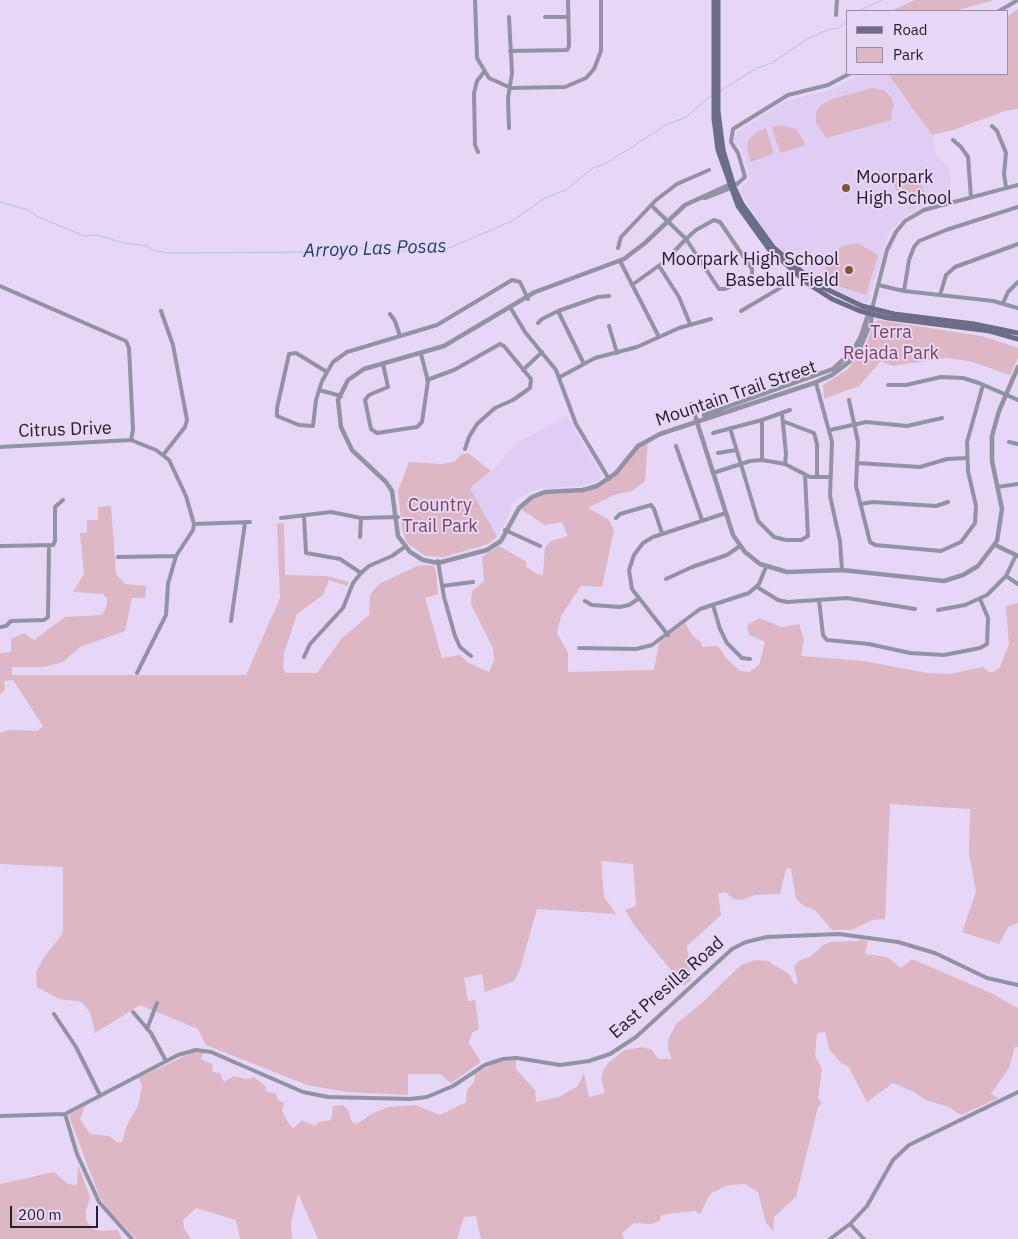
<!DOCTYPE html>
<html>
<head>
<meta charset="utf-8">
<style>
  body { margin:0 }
  #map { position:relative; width:1018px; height:1239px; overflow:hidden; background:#e6d7f6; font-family:"IBM Plex Sans",sans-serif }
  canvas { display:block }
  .legend { position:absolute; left:846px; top:10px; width:162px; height:65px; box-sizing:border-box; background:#e6d7f6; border:1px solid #9a8ea6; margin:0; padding:6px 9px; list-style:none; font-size:15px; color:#27212d }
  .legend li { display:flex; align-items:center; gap:10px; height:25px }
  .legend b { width:25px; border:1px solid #9a8ea6 }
  .scale { position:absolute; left:10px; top:1206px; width:88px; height:22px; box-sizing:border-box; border:2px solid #27212d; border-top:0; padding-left:6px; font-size:15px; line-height:18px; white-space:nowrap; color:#27212d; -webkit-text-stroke:4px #e6d7f6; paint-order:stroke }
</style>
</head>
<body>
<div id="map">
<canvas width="1018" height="1239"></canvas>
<ul class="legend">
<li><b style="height:6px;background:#6c6e87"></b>Road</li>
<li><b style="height:14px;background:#ddb7c3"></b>Park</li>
</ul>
<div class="scale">200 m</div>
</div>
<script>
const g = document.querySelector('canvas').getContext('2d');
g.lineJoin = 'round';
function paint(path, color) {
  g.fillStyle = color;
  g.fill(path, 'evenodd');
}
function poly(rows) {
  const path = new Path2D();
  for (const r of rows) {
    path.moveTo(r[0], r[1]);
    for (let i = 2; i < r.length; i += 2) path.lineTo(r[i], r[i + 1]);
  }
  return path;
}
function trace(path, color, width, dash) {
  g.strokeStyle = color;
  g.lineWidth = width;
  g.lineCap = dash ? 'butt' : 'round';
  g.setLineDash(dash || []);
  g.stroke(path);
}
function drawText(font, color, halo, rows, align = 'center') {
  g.font = font + ' "IBM Plex Sans",sans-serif';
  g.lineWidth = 4;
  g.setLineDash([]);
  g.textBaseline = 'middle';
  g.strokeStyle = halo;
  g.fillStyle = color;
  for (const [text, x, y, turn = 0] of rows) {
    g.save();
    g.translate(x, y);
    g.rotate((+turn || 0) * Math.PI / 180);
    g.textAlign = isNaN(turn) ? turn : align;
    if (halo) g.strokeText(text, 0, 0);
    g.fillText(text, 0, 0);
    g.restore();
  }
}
const built = poly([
  [859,74,888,74,932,135,935,152,949,169,952,199,910,213,889,231,869,299,868,302,863,303,808,275,771,241,741,193,741,189,748,181,749,170,741,149,734,139,737,132,786,101,834,89],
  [567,416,602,476,599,481,581,486,540,488,519,497,512,503,508,517,497,537,470,488,491,472,518,442]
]);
const green = poly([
  [915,0,994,0,958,10,891,11],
  [1018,9,1018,109,1005,111,953,130,932,135,888,74,1007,74,1007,17],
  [872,88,884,90,891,97,894,104,891,115,892,120,826,138,816,122,816,112,820,106,829,100],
  [780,125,796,129,806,145,780,153,772,127],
  [766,128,774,154,750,162,747,147,748,141,755,133],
  [901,176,913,176,921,182,926,197,900,204,893,179],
  [858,243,878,255,866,295,838,286,824,278,826,262,834,252,842,246],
  [878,320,981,336,1016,347,1018,348,1018,358,1010,375,969,361,946,358,893,366,881,361,859,386,824,399,823,385,848,369,866,344,874,323],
  [648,440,645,481,632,491,614,495,588,508,608,519,614,530,602,587,581,586,561,616,557,633,568,653,568,672,654,670,659,643,685,623,693,636,702,643,702,647,718,646,726,658,740,671,749,672,759,665,765,642,749,635,747,625,760,618,781,627,799,624,804,639,801,656,863,661,928,673,950,674,983,667,989,672,994,672,1000,667,1009,644,1006,606,1018,603,1018,923,1008,927,999,944,962,932,976,892,969,853,970,809,890,804,885,919,872,920,852,930,832,930,815,910,804,906,796,899,791,868,786,869,780,894,755,895,741,900,734,899,725,892,718,894,721,915,687,946,691,980,684,986,634,925,625,910,636,906,633,864,601,861,604,897,616,914,537,909,520,969,514,981,485,992,482,974,464,978,468,1001,475,1000,479,1029,472,1033,469,1043,481,1062,451,1083,440,1074,408,1074,408,1095,347,1092,307,1085,206,1045,198,1029,140,1005,95,1033,90,1012,82,1002,59,999,37,987,36,972,44,957,63,933,63,867,0,864,0,733,8,730,38,731,43,726,13,680,4,681,5,690,0,694,0,653,11,652,11,639,24,633,34,640,65,617,102,615,107,605,107,598,103,594,73,592,84,574,80,533,87,533,87,520,98,520,98,507,111,506,116,574,125,584,146,586,145,598,132,598,125,631,80,647,63,662,44,667,12,667,12,675,246,675,280,598,277,524,284,523,285,575,326,576,349,582,347,586,329,580,323,595,297,614,284,653,283,668,286,673,317,673,341,639,369,615,370,595,379,584,417,566,425,565,434,566,436,573,438,594,425,598,442,658,460,655,467,662,489,672,494,660,493,648,471,604,472,591,484,581,482,557,499,546,527,562,526,567,537,574,543,575,545,547,551,541,568,536,562,522,545,525,519,508,537,494,583,490,605,482,634,450],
  [468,453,491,471,470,488,497,537,488,544,444,557,425,556,407,543,402,529,398,491,409,462,441,464,454,462,461,455],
  [860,939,868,941,865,954,887,957,901,968,912,959,993,994,1018,1008,1018,1047,1015,1047,1009,1068,991,1094,998,1098,961,1115,949,1107,926,1100,914,1092,893,1083,867,1102,848,1066,841,1063,829,1049,825,1032,817,1033,815,1056,822,1069,818,1099,822,1103,818,1107,796,1197,774,1217,773,1231,766,1223,758,1192,745,1184,728,1185,710,1194,700,1214,695,1211,668,1214,660,1216,661,1220,652,1224,634,1223,622,1233,624,1239,481,1239,476,1216,464,1217,457,1239,318,1239,298,1193,291,1223,292,1239,240,1239,236,1220,196,1208,183,1220,184,1228,191,1239,136,1239,108,1209,100,1198,70,1119,69,1115,85,1106,80,1119,90,1134,109,1136,117,1142,122,1142,126,1127,138,1106,142,1086,139,1078,191,1053,204,1053,201,1059,212,1064,213,1072,220,1073,224,1082,234,1076,246,1079,254,1077,266,1087,266,1091,276,1094,278,1100,284,1103,282,1111,290,1126,294,1128,302,1120,314,1126,319,1122,331,1120,333,1106,343,1105,348,1110,352,1122,357,1124,371,1114,388,1107,415,1105,440,1115,466,1102,467,1090,474,1082,475,1074,498,1062,516,1060,516,1069,535,1090,536,1102,559,1097,578,1086,584,1073,589,1097,605,1093,601,1078,603,1071,608,1063,625,1050,643,1047,652,1050,658,1059,672,1059,668,1049,668,1040,676,1024,702,1003,741,965,756,960,768,961,790,975,794,984,798,983,794,966,800,960,810,957,823,945,831,942,859,941],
  [78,1165,90,1197,86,1211,86,1220,91,1228,102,1231,118,1230,122,1239,0,1239,0,1184,54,1172,68,1184,77,1185]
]);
const stream = poly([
  [858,11,882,0],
  [720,91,757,68,772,63,807,39,829,29,839,28,847,21],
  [0,202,28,210,36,216,84,236,97,235,124,243,147,246,152,250,166,253,319,252,345,246,385,251,425,251,449,248,512,221,545,198,566,190,593,168,605,164,666,125,686,117,712,95]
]);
const minor = poly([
  [475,0,477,58,489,78,511,88,565,87,586,78,594,69,601,51,601,0],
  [999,11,1018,0],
  [836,15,837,0],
  [545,17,568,17],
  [510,51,567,50,569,46,568,0],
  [992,126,997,131,1006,153,1004,174,1006,187],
  [509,128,508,98,512,73,509,17],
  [953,140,961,147,968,157,971,197],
  [478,152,475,145,474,93,477,81,484,72],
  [737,184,745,177,738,153,731,142,733,129,788,95,828,85,849,74],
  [618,248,621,237,656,200,677,184,709,170],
  [620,261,659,337],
  [659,266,679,297,690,324],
  [632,285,664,262,686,239,696,230,714,220,720,222,752,269,752,276,725,289,719,289,686,239,651,205],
  [878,285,904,291,993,301,1018,308],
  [0,286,126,341,129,348,133,430,131,440],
  [904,291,909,260,914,247,919,241,946,230,1018,207],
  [940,295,946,275,955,267,1018,244],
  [1003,303,1008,292,1018,282],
  [510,307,525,332,556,370,576,424,609,479],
  [872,309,887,250,896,232,905,221,924,210,1018,185],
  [161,311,173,345,187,420,185,427,163,455],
  [558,311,584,364],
  [741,311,780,288,795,271],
  [390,314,395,321,400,336],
  [538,323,542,319,558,311,598,297,609,296],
  [609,326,617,353],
  [383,364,388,387,369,395,365,400,371,429,377,433,417,427,422,422,428,381,421,354],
  [523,370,542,352],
  [327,372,296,353,289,354,277,408,277,416,299,425,313,426,316,400,322,381,333,362,347,352,437,325,512,280,520,282,528,299],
  [560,377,595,358,637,347,679,328,711,319],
  [427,380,454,370,500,344,504,346,531,379,530,388,513,400,495,408,477,424,469,437,465,449],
  [816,383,832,442,830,496,840,541,842,570],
  [888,385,906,385,941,377,963,378,979,383,1018,400],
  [319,390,341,396],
  [849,400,858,442,856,486,870,542,875,545,941,551,961,542,975,523,976,506,968,471,967,442,983,385],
  [691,404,696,418],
  [782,413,786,454,785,464],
  [785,422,814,433,817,444,817,477],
  [730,428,758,521,774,537,786,540,801,540,808,536,805,475],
  [830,430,866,422,907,426,942,418],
  [713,433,762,420,790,410],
  [131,440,156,450,169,460,186,496,194,524,193,530,176,556,168,584,166,615,137,673],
  [1009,442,1018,444],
  [676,446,702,520],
  [0,447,131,440],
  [718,453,736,450],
  [762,460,762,420],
  [857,463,920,467,947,459,967,458],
  [713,473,750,461,762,460,785,464,810,477,830,477],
  [997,487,1018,484],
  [860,504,873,502,936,506,948,502],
  [304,516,306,553,340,559,361,573],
  [281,518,331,512,361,518,398,517],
  [616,518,620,514,651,505,654,509,662,533],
  [194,524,250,522],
  [505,530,540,546],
  [360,537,361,518],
  [0,546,53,545,55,541,55,507,63,500],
  [118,557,176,556],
  [438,561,444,597,455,636,460,647,471,656],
  [1006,576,1018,584],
  [666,579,692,567,727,555,740,546],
  [442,586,473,582],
  [757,587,778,600,787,602,847,598,915,609],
  [819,600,823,635,827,640,869,644,910,653,944,655,980,648,987,644,988,618,980,599],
  [585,601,592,605,620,607,629,605,638,599],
  [713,605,720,629,727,643,742,658,750,659],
  [938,610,965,605,987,595,1006,576,1016,555],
  [231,621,245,523],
  [0,627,6,626,11,621,44,620,48,617,49,545],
  [668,635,632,589,629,570,634,555,643,543,653,537,726,513],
  [579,648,636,649,652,645,700,609,749,593,759,584,766,567],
  [304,657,310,644,343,608,353,583,361,573,369,566,392,556,406,546],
  [133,1012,151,1033,166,1061],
  [54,1014,76,1047,100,1095],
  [147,1029,157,1003],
  [65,1114,77,1154,99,1202,132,1239],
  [0,1116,65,1114,178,1055,196,1050,211,1052,303,1092,328,1097,410,1099,427,1097,453,1086,485,1065,503,1059,517,1058,560,1065,589,1061,610,1054,636,1037,732,949,746,942,767,937,839,934,898,942,935,953,987,978,1018,985],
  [850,1224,864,1239],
  [830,1239,850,1224,867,1206,893,1160,909,1145,1018,1092]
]);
const tertiary = poly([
  [737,184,729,185,685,205,645,243,624,259,535,292,444,346,364,369,348,380,338,400,341,427,352,450,386,482,392,491,398,536,410,552,423,560,438,563,487,550,501,541,519,508,532,497,545,492,583,490,597,486,616,473,638,446,660,434,814,383,832,375,849,362,859,350,871,322,872,309],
  [705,198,733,187],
  [704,415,833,369,853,351,861,336,869,312],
  [696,419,733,535,745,552,760,564,787,572,842,570,944,581,963,575,978,566,997,541,1002,509,992,461,992,436,999,411,1018,367],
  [995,545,1018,556]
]);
const secondary = poly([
  [714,0,714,119,718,150,738,206,769,249,807,283,832,299,860,311,888,318,990,331,1018,339],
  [718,0,718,111,723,150,734,187,742,204,773,247,816,284,862,306,894,314,974,324,1018,333]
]);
const markers = [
  [846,188,5,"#78582e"],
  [849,270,5,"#78582e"]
];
const poiNames = [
  ["Moorpark",856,178],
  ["High School",856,199],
  ["Moorpark High School",839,260,"right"],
  ["Baseball Field",839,281,"right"]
];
const parkNames = [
  ["Terra",891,333],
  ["Rejada Park",891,354],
  ["Country",440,506],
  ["Trail Park",440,527]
];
const streetNames = [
  ["Mountain Trail Street",736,394,-19],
  ["Citrus Drive",65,430,-2],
  ["East Presilla Road",667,988,-41]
];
const waterNames = [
  ["Arroyo Las Posas",375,249,-2]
];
paint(built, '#e0cdf3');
paint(green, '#ddb7c3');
trace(stream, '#acc5e8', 1);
trace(minor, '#9192a4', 4);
trace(tertiary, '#9192a4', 4.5);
trace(secondary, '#6c6e87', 5);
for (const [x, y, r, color] of markers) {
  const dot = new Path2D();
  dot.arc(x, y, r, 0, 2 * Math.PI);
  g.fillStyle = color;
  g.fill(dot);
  trace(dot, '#e6d7f6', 2);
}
drawText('18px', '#27212d', '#e6d7f6', poiNames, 'left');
drawText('18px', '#7d4258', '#e6d7f6', parkNames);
drawText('18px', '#27212d', '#e6d7f6', streetNames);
drawText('italic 19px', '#1e3e6b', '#e6d7f6', waterNames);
</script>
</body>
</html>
